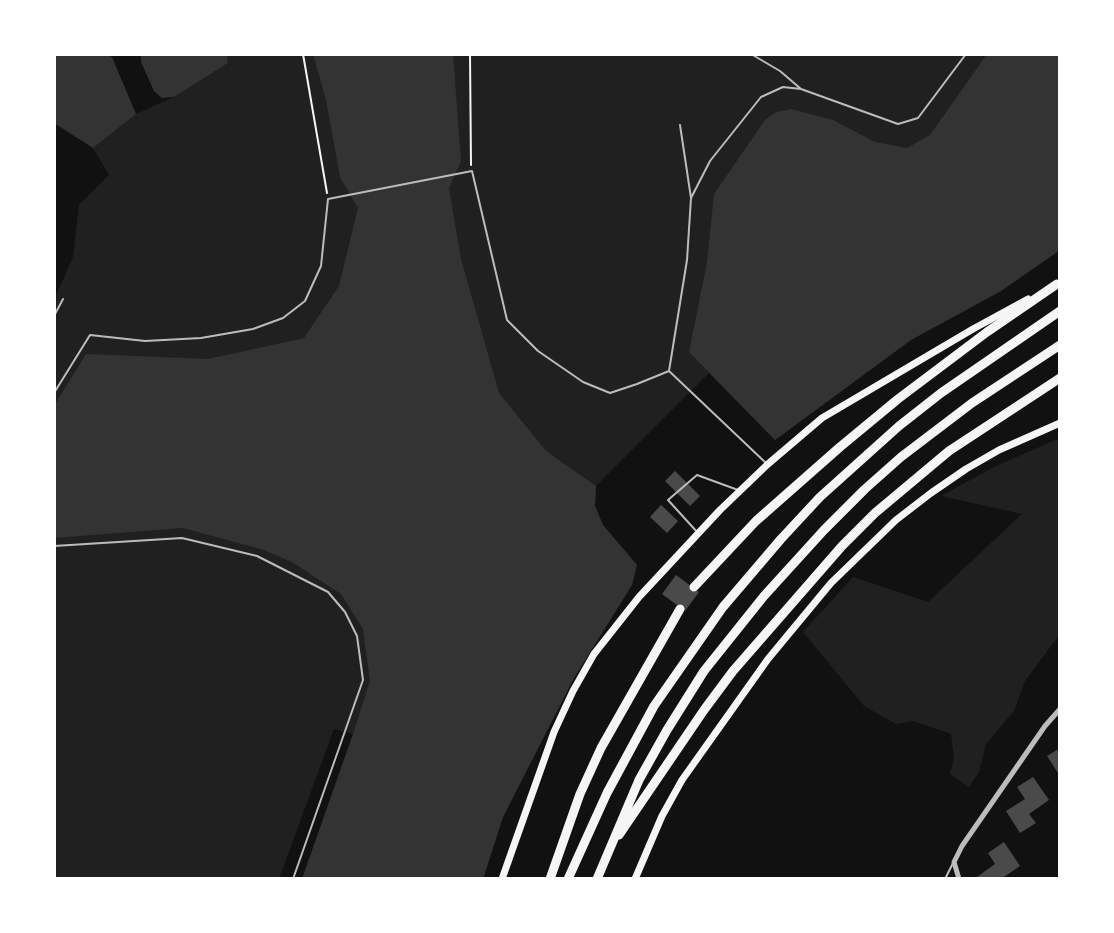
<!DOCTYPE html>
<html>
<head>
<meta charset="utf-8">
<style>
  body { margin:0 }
  #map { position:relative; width:1114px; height:933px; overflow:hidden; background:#111; font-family:"Exo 2",sans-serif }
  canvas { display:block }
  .frame { position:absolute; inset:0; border:56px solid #fff; pointer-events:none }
</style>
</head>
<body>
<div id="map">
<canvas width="1114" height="933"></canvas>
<div class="frame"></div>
</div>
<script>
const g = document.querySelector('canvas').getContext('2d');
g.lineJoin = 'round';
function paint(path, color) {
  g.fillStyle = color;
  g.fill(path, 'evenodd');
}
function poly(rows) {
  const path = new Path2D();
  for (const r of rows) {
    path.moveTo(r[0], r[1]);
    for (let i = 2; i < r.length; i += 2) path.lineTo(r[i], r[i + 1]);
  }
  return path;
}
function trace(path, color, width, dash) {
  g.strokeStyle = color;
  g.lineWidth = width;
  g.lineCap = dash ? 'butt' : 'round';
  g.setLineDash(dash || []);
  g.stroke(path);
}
const green = poly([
  [227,54,1060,54,1060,250,1001,291,911,340,775,440,709,373,596,486,595,506,603,525,637,565,632,585,574,678,503,817,483,879,302,879,353,734,334,729,279,879,54,879,54,300,73,257,79,205,109,175,93,148,136,114,174,97,228,63],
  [1060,438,1060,634,1025,681,1014,711,986,744,979,772,969,787,950,774,954,758,951,734,913,721,896,724,864,706,803,632,853,577,928,602,1022,514,941,496,994,467]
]);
const water = poly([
  [56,54,104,54,112,57,136,114,93,148,54,123,54,57],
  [141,54,227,54,228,63,174,97,162,98,154,91,141,62],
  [313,54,453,54,461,161,449,188,461,259,499,393,546,451,596,486,595,506,603,525,637,565,632,585,574,678,503,817,483,879,302,879,353,734,370,681,363,629,341,594,292,562,264,550,183,528,54,538,54,406,86,354,208,359,304,338,339,286,358,208,340,177,326,100],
  [987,54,1060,54,1060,250,1001,291,911,340,775,440,689,352,707,262,714,194,765,120,776,112,791,109,833,120,875,142,907,148,930,135]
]);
const building = poly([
  [675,471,700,496,690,506,665,481],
  [661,505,678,521,667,533,650,517],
  [676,575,699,592,685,611,662,594],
  [1060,748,1060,776,1047,756],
  [1033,777,1049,800,1029,814,1036,823,1020,833,1006,811,1025,799,1017,787],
  [1004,842,1020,866,1001,879,978,879,977,877,995,864,988,853]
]);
const path = poly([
  [303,54,327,193],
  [470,54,471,165]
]);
const service = poly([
  [751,54,780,71,801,89],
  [680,125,691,198],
  [54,316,63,299],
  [669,371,767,464],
  [54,393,90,335,145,341,201,338,253,329,283,318,305,301,321,266,328,199,472,171,507,320,538,351,583,382,610,393,637,384,669,371,687,260,691,198,710,161,761,97,783,87,801,89,898,124,918,118,966,54],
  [698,533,668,500,697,475,738,490],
  [54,546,182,538,257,556,328,592,345,612,357,636,363,680,293,879],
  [945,879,953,863]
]);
const minor = poly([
  [959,879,954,862,962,846,1045,726,1060,709]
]);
const secondary = poly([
  [502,879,554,732,573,691,594,654,639,597,720,510,768,464,822,418,973,329,1028,299],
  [635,879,662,816,682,780,768,659,831,583,896,520,931,493,966,469,999,450,1060,423]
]);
const motorway = poly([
  [694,587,756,521,840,447,898,399,987,332,1057,284],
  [619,835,704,710,733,671,842,546,875,513,949,451,1060,378],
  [550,879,580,794,601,748,680,609],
  [568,879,607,793,654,706,723,607,781,539,820,497,899,426,941,393,1060,311],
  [597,879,639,780,667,730,704,671,764,596,824,530,865,489,901,457,972,403,1060,345]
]);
paint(green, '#202020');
paint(water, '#333');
paint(building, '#4a4a4a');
trace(path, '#f5f5f5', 2);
trace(service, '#bcbcbc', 2);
trace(minor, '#bcbcbc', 5);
trace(secondary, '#f5f5f5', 7);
trace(motorway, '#f5f5f5', 9);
</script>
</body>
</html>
